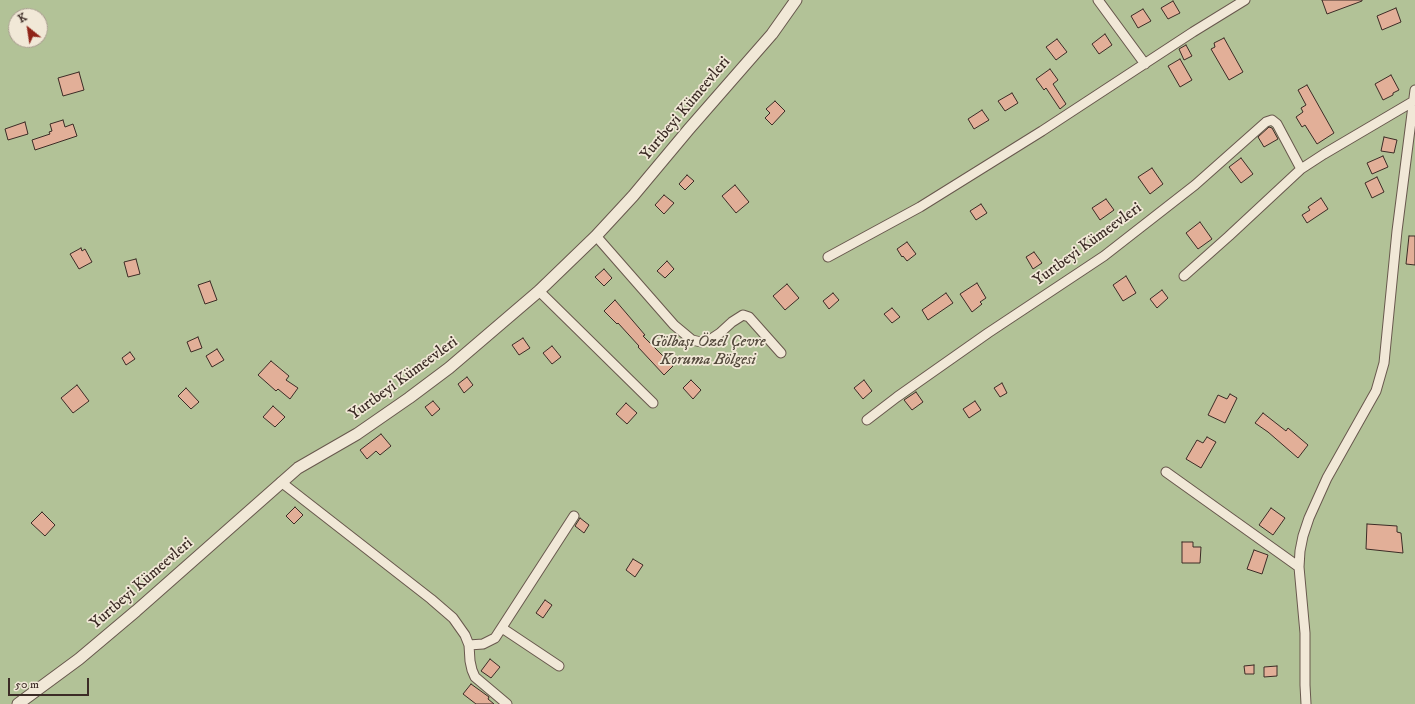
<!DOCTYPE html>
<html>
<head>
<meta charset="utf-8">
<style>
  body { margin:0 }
  #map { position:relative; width:1415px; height:704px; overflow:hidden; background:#eadcc2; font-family:"IM FELL DW Pica",serif }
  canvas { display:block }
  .north { position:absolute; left:8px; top:8px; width:40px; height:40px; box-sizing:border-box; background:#f1e8d7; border:1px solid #a99d90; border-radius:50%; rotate:330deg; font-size:11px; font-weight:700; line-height:16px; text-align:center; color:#3c2c26 }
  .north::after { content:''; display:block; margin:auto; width:14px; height:18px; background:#8f2418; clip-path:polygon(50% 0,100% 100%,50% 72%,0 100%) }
  .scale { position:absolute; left:8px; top:678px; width:81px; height:18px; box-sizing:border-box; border:2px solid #3c2c26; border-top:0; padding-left:5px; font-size:12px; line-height:14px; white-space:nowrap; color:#3c2c26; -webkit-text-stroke:3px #f1e8d7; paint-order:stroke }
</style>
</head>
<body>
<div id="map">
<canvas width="1415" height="704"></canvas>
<div class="north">K</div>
<div class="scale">50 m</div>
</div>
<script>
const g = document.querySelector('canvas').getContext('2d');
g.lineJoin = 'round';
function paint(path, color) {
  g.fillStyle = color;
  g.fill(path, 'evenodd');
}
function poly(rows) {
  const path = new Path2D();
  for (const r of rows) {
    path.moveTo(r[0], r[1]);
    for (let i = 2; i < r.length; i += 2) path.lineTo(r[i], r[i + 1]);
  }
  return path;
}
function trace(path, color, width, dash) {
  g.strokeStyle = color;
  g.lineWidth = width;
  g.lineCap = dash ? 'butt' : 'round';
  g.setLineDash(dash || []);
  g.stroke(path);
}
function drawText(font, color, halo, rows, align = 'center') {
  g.font = font + ' "IM FELL DW Pica",serif';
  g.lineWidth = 3.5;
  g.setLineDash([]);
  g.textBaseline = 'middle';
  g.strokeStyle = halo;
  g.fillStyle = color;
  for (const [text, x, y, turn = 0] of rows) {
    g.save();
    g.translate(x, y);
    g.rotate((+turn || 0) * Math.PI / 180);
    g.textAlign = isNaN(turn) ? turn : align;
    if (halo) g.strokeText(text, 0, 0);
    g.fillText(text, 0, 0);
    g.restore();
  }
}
const green = poly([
  [0,0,1415,0,1415,704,0,704],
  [16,16,40,16,40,40,16,40]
]);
const building = poly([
  [1322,0,1362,0,1362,1,1327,14,1322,0],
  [1173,1,1180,13,1168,19,1161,8,1173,1],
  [1396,8,1401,22,1382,30,1377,16,1396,8],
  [1143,9,1151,21,1138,28,1131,16,1143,9],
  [1105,34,1112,45,1099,54,1092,44,1105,34],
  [1224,38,1243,72,1229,80,1211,49,1215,47,1214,43,1224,38],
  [1057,39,1067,52,1056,60,1046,47,1057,39],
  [1186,45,1192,56,1184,60,1179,49,1186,45],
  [1180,59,1192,80,1180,87,1168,66,1180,59],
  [1050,69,1058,80,1053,84,1066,104,1060,109,1046,88,1044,90,1036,79,1050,69],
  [79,72,84,90,63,96,58,78,79,72],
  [1391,75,1399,90,1393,93,1393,95,1383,100,1375,84,1391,75],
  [1307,85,1334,133,1317,144,1305,125,1302,127,1296,117,1303,112,1301,108,1306,105,1298,90,1307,85],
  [1012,93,1018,103,1005,111,998,101,1012,93],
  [775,101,785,111,772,125,765,118,770,113,766,109,775,101],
  [982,110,989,120,974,129,968,119,982,110],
  [63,120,65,127,73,124,77,136,35,150,32,140,50,134,49,132,52,131,50,124,63,120],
  [25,122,28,134,8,140,5,129,25,122],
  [1269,127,1272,128,1278,139,1264,147,1258,137,1269,127],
  [1384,137,1397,140,1394,153,1381,151,1384,137],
  [1383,156,1388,167,1372,174,1367,163,1383,156],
  [1241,158,1253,174,1241,183,1229,167,1241,158],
  [1152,168,1163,184,1150,194,1138,177,1152,168],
  [687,175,694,181,685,190,679,184,687,175],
  [1377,177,1384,192,1372,198,1365,183,1377,177],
  [735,185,749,202,736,213,722,196,735,185],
  [664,195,674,203,664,214,655,205,664,195],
  [1321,198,1328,209,1307,223,1302,215,1310,210,1308,207,1321,198],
  [1106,199,1114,210,1100,220,1092,208,1106,199],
  [981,204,987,213,976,220,970,211,981,204],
  [1200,222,1212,239,1198,249,1186,233,1200,222],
  [1409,236,1415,236,1415,265,1406,264,1409,236],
  [907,242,916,254,907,261,903,256,902,257,897,249,907,242],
  [81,248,82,251,85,249,92,262,79,269,70,254,81,248],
  [1034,252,1042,263,1033,269,1026,257,1034,252],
  [136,259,140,274,128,277,124,262,136,259],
  [667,261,674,269,665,278,657,271,667,261],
  [604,269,612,278,604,286,595,277,604,269],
  [1126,276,1136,293,1123,301,1113,285,1126,276],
  [210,281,217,300,205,304,198,285,210,281],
  [977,283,986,298,980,302,982,304,972,312,960,294,977,283],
  [787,284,799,298,785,310,773,296,787,284],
  [1162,290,1168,298,1157,308,1150,299,1162,290],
  [833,293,839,300,829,309,823,301,833,293],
  [946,293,953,303,928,320,922,310,946,293],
  [615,300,645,335,643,336,673,366,664,375,638,347,639,346,618,323,617,324,604,311,615,300],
  [892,308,900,317,892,323,884,314,892,308],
  [198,337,202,348,191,352,187,342,198,337],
  [523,338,530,348,519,355,512,345,523,338],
  [552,346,561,357,552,364,543,353,552,346],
  [217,349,224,360,212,367,206,356,217,349],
  [130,352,135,359,126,365,122,358,130,352],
  [271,361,289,376,286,380,298,388,290,399,278,389,276,391,258,375,271,361],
  [467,377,473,385,464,393,458,384,467,377],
  [691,380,701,390,693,399,683,388,691,380],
  [864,380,872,391,863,399,854,388,864,380],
  [1002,383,1007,393,1000,397,994,388,1002,383],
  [77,385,89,401,73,413,61,398,77,385],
  [186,388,199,402,191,409,178,396,186,388],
  [916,392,923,402,912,410,904,400,916,392],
  [1230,394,1237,398,1225,423,1208,415,1218,395,1227,399,1230,394],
  [433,401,440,409,432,416,425,407,433,401],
  [975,401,981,410,969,418,963,409,975,401],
  [626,403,637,413,627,424,616,414,626,403],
  [273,406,285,417,275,427,263,417,273,406],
  [1263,413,1286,431,1288,428,1308,445,1298,458,1268,432,1255,423,1263,413],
  [381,434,391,446,380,455,376,451,367,459,360,450,381,434],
  [1207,437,1216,442,1201,468,1186,459,1197,440,1203,443,1207,437],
  [295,507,303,515,294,524,286,516,295,507],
  [1271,508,1285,518,1273,535,1259,525,1271,508],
  [42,512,55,525,45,536,31,523,42,512],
  [580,518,589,525,584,533,575,526,580,518],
  [1367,524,1397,526,1397,532,1401,533,1403,553,1366,549,1367,524],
  [1182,542,1193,542,1193,547,1201,547,1200,563,1182,563,1182,542],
  [1254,550,1268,555,1262,574,1247,569,1254,550],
  [633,559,643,565,635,577,626,570,633,559],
  [545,600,552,605,543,618,536,613,545,600],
  [490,659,500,667,491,678,481,671,490,659],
  [1254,665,1254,674,1245,674,1244,666,1254,665],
  [1277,666,1277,676,1264,677,1264,667,1277,666],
  [471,684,489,697,488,699,494,704,476,704,463,694,471,684]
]);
const minor = poly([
  [1098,0,1145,64],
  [596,236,674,325,692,340,701,342,711,339,720,333,732,322,743,315,749,317,781,353],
  [828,257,920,207,1042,131,1193,32,1245,0],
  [1184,276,1229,236,1301,169,1324,154,1414,101],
  [539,291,653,403],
  [867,420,897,397,988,333,1104,256,1195,185,1266,122,1272,120,1277,124,1301,169],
  [1166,472,1299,567],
  [281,482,431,599,453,618,465,635,469,645,470,661,472,670,475,677,507,704],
  [502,628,559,666],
  [469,645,483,644,495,638,574,516],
  [1306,704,1305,685,1305,633,1299,567,1300,551,1303,536,1309,518,1327,478,1376,391,1384,363,1397,231,1415,90]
]);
const tertiary = poly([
  [18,704,79,659,136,611,298,468,357,434,409,398,449,368,539,291,596,236,633,196,689,129,772,34,796,0]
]);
const streetNames = [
  ["Yurtbeyi Kümeevleri",686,109,-50],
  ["Yurtbeyi Kümeevleri",1088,245,-36],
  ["Yurtbeyi Kümeevleri",404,379,-36],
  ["Yurtbeyi Kümeevleri",142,584,-41]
];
const parkNames = [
  ["Gölbaşı Özel Çevre",708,343],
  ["Koruma Bölgesi",708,361]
];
paint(green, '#b2c297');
paint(building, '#e2af98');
trace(building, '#3c2c26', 1);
trace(minor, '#68584d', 11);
trace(tertiary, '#68584d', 13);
trace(minor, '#f1e8d7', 9);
trace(tertiary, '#f1e8d7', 11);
drawText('16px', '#3c2c26', '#f1e8d7', streetNames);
drawText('italic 16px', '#544a3d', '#f1e8d7', parkNames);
</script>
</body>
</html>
